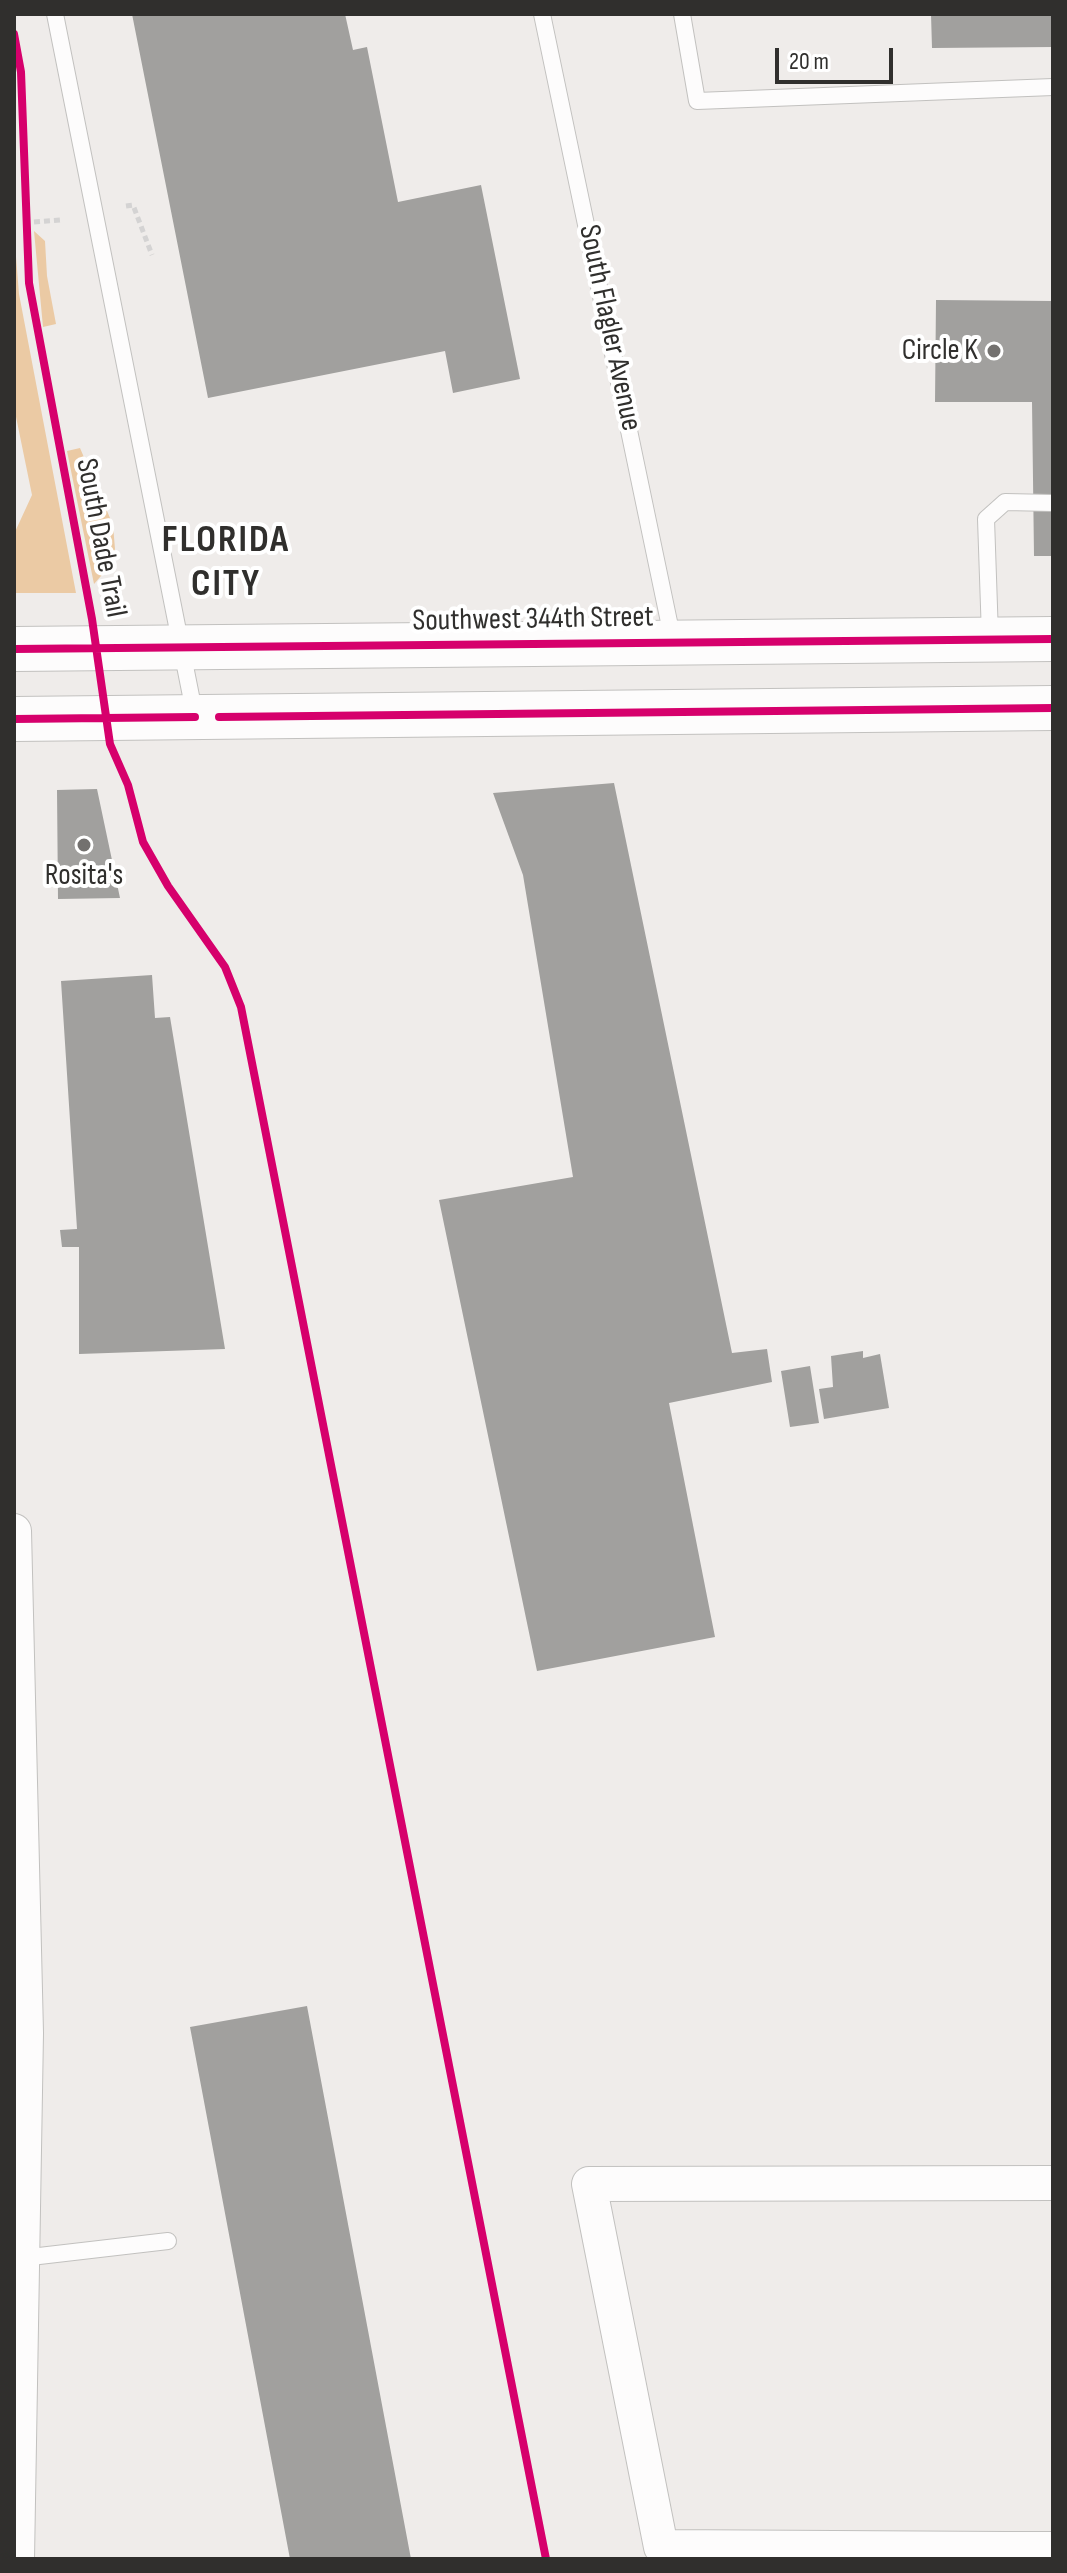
<!DOCTYPE html>
<html>
<head>
<meta charset="utf-8">
<style>
  body { margin:0 }
  #map { position:relative; width:1067px; height:2573px; overflow:hidden; background:#efecea; font-family:"Sofia Sans Condensed",sans-serif }
  canvas { display:block }
  .frame { position:absolute; inset:0; border:16px solid #302f2d; pointer-events:none }
  .scale { position:absolute; left:775px; top:48px; width:118px; height:36px; box-sizing:border-box; border:4px solid #302f2d; border-top:0; padding-left:10px; font-size:24px; line-height:28px; white-space:nowrap; color:#302f2d; -webkit-text-stroke:6px #fff; paint-order:stroke }
</style>
</head>
<body>
<div id="map">
<canvas width="1067" height="2573"></canvas>
<div class="frame"></div>
<div class="scale">20 m</div>
</div>
<script>
const g = document.querySelector('canvas').getContext('2d');
g.lineJoin = 'round';
function paint(path, color) {
  g.fillStyle = color;
  g.fill(path, 'evenodd');
}
function poly(rows) {
  const path = new Path2D();
  for (const r of rows) {
    path.moveTo(r[0], r[1]);
    for (let i = 2; i < r.length; i += 2) path.lineTo(r[i], r[i + 1]);
  }
  return path;
}
function trace(path, color, width, dash) {
  g.strokeStyle = color;
  g.lineWidth = width;
  g.lineCap = dash ? 'butt' : 'round';
  g.setLineDash(dash || []);
  g.stroke(path);
}
function drawText(font, color, halo, rows, align = 'center') {
  g.font = font + ' "Sofia Sans Condensed",sans-serif';
  g.lineWidth = 8;
  g.setLineDash([]);
  g.textBaseline = 'middle';
  g.strokeStyle = halo;
  g.fillStyle = color;
  for (const [text, x, y, turn = 0] of rows) {
    g.save();
    g.translate(x, y);
    g.rotate((+turn || 0) * Math.PI / 180);
    g.textAlign = isNaN(turn) ? turn : align;
    if (halo) g.strokeText(text, 0, 0);
    g.fillText(text, 0, 0);
    g.restore();
  }
}
const green = poly([
  [34,231,45,241,47,276,56,324,43,327],
  [14,232,19,294,76,593,14,593,14,534,32,495,14,407],
  [80,448,113,525,115,549,108,568,94,584,67,451]
]);
const building = poly([
  [132,14,345,14,353,50,367,47,398,202,481,185,520,379,453,393,445,351,208,398],
  [931,14,1053,14,1053,47,932,48],
  [936,300,1053,301,1053,556,1034,556,1032,402,935,402],
  [614,783,732,1353,767,1349,772,1382,669,1403,715,1637,537,1671,439,1200,573,1177,523,875,493,793],
  [97,789,120,898,58,899,57,790],
  [152,975,155,1018,170,1017,225,1349,79,1354,79,1247,62,1247,60,1230,77,1229,61,981],
  [863,1351,863,1358,880,1354,889,1408,824,1419,819,1389,833,1387,831,1356],
  [810,1366,819,1423,790,1427,781,1371],
  [307,2006,411,2559,290,2559,190,2027]
]);
const path = poly([
  [126,206,133,205,152,255],
  [14,222,16,222],
  [34,222,60,220]
]);
const lane = poly([
  [55,14,195,716],
  [542,14,673,641],
  [682,14,697,101,1053,87],
  [990,636,986,519,1005,502,1053,503],
  [22,2258,168,2241]
]);
const street = poly([
  [14,1531,26,2033,17,2559],
  [1006,2549,1053,2549],
  [1006,2559,1006,2549,661,2547,589,2184,1053,2183]
]);
const secondary = poly([
  [14,649,1053,639],
  [14,719,1053,708]
]);
const cycleway = poly([
  [14,34,21,72,29,283,92,619,110,744,128,785,143,842,168,886,225,967,241,1007,546,2559],
  [14,649,1053,639],
  [219,717,1053,708],
  [14,719,195,717]
]);
const markers = [
  [994,351,8,"#73716f"],
  [84,845,8,"#73716f"]
];
const streetNames = [
  ["South Flagler Avenue",609,328,78],
  ["South Dade Trail",100,538,79],
  ["Southwest 344th Street",533,620,-1]
];
const poiNames = [
  ["Circle K",978,351],
  ["Rosita's",84,876,"center"]
];
const districtNames = [
  ["FLORIDA",226,541],
  ["CITY",226,585]
];
paint(green, '#ebcaa4');
paint(building, '#a1a09e');
trace(lane, '#c2c1bf', 18);
trace(street, '#c2c1bf', 36);
trace(secondary, '#c2c1bf', 46);
trace(path, '#d4d3d3', 5, [6, 4]);
trace(lane, '#fdfcfc', 16);
trace(street, '#fdfcfc', 34);
trace(secondary, '#fdfcfc', 44);
trace(cycleway, '#d6006c', 8);
for (const [x, y, r, color] of markers) {
  const dot = new Path2D();
  dot.arc(x, y, r, 0, 2 * Math.PI);
  g.fillStyle = color;
  g.fill(dot);
  trace(dot, '#fff', 3);
}
drawText('30px', '#302f2d', '#fff', streetNames);
drawText('30px', '#302f2d', '#fff', poiNames, 'right');
g.letterSpacing = '2px';
drawText('bold 38px', '#302f2d', '#fff', districtNames);
g.letterSpacing = '0px';
</script>
</body>
</html>
